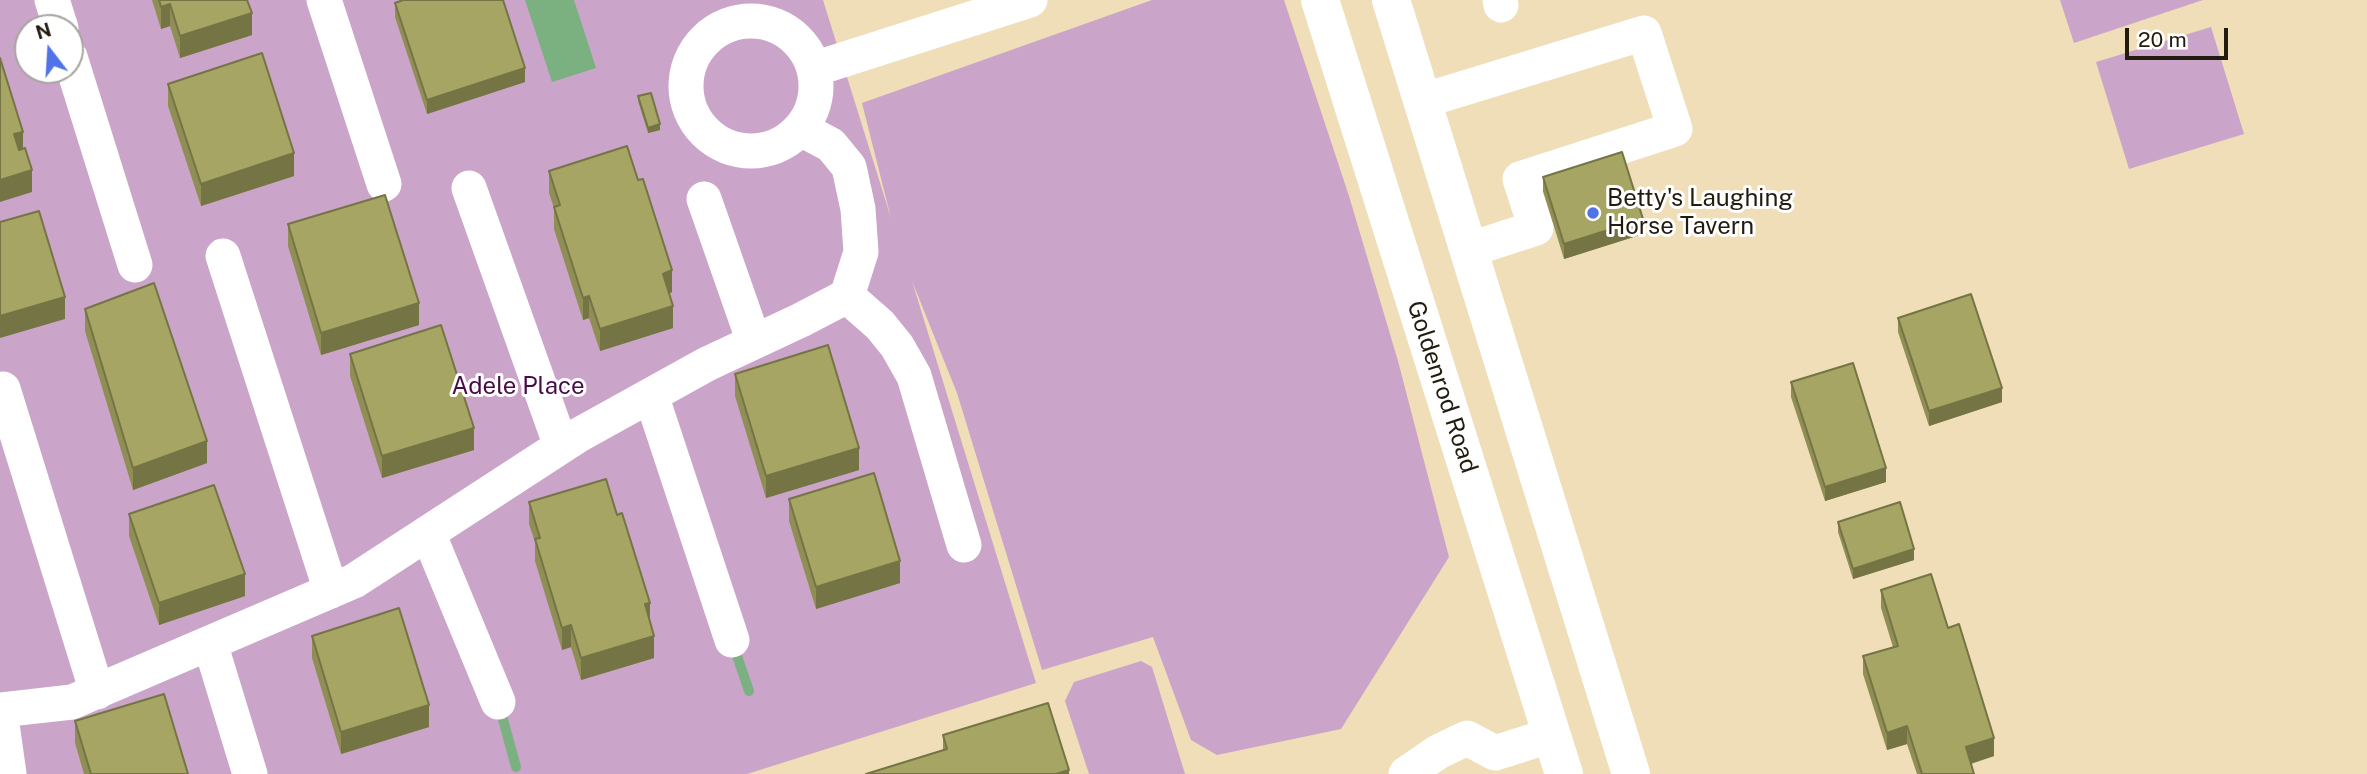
<!DOCTYPE html>
<html>
<head>
<meta charset="utf-8">
<style>
  body { margin:0 }
  #map { position:relative; width:2367px; height:774px; overflow:hidden; background:#efdeb8; font-family:"Public Sans",sans-serif }
  canvas { display:block }
  .north { position:absolute; left:14px; top:14px; width:70px; height:70px; box-sizing:border-box; background:#fff; border:2px solid #a7a49f; border-radius:50%; rotate:343deg; font-size:19px; font-weight:700; line-height:28px; text-align:center; color:#221c0e }
  .north::after { content:''; display:block; margin:auto; width:24px; height:32px; background:#5074e8; clip-path:polygon(50% 0,100% 100%,50% 72%,0 100%) }
  .scale { position:absolute; left:2125px; top:28px; width:103px; height:32px; box-sizing:border-box; border:4px solid #221c0e; border-top:0; padding-left:9px; font-size:21px; line-height:24px; white-space:nowrap; color:#221c0e; -webkit-text-stroke:5px #fff; paint-order:stroke }
</style>
</head>
<body>
<div id="map">
<canvas width="2367" height="774"></canvas>
<div class="north">N</div>
<div class="scale">20 m</div>
</div>
<script>
const context = document.querySelector('canvas').getContext('2d');
context.lineJoin = 'round';
function fill(path, color) { context.fillStyle = color; context.fill(path, 'evenodd'); }
const poly = rows => new Path2D(rows.map(r => 'M' + r).join(''));
function trace(path, color, width, dash) { context.strokeStyle = color; context.lineWidth = width; context.lineCap = dash ? 'butt' : 'round'; context.setLineDash(dash || []); context.stroke(path); }
function drawText(font, color, halo, rows, align = 'center') {
  context.font = font + ' "Public Sans",sans-serif'; context.lineWidth = 6; context.setLineDash([]); context.textBaseline = 'middle'; context.strokeStyle = halo; context.fillStyle = color; for (const [text, x, y, turn = 0] of rows) {
    context.save(); context.translate(x, y); context.rotate((+turn || 0) * Math.PI / 180); context.textAlign = isNaN(turn) ? turn : align; if (halo) context.strokeText(text, 0, 0); context.fillText(text, 0, 0); context.restore();
  }
}
fill(poly([
  [0,0,823,0,891,218,862,103,1152,0,1284,0,1349,196,1398,361,1449,557,1341,729,1217,755,1191,740,1153,637,1042,670,957,393,912,281,1036,683,747,774,0,774],
  [28,28,70,28,70,70,28,70],
  [2060,0,2203,0,2074,43],
  [2211,27,2244,134,2129,169,2096,62],
  [1141,661,1152,667,1185,774,1089,774,1065,701,1074,682]
]), '#cba4c9');
fill(poly([
  [525,0,574,0,596,68,552,82]
]), '#7bb081');
trace(poly([
  [734,647,749,691],
  [501,712,516,767]
]), '#7bb081', 10);
trace(poly([
  [52,0,61,28],
  [324,0,384,184],
  [1500,0,1501,5],
  '686 86a65 65 0 1 1 130 0a65 65 0 1 1-130 0Z',
  [70,57,135,265],
  [814,69,1030,0],
  [1422,101,1644,33,1675,129,1520,179,1536,228,1468,250],
  [469,188,561,446],
  [704,199,754,342],
  [223,256,331,591],
  [847,296,880,325,897,346,914,376,964,545],
  [3,389,97,692],
  [651,395,732,640],
  [428,533,498,702],
  [210,643,250,774],
  [0,710,72,702,354,581,577,436,707,364,801,320,847,296,861,252,858,209,849,167,831,145,801,129],
  [0,710,9,774],
  [1406,774,1438,752,1467,738,1495,753,1552,735]
]), '#fff', 35);
trace(poly([
  [1320,0,1564,774],
  [1391,0,1631,774]
]), '#fff', 38);
fill(poly([
  [152,0,247,0,252,35,180,58,170,26,161,29],
  [395,3,525,82,427,114,395,17],
  [168,84,294,176,201,206,168,106],
  [638,96,660,130,648,133,638,101],
  [549,171,672,292,669,294,673,328,600,351,589,318,583,320,554,229,554,208,549,193],
  [1543,177,1643,234,1564,259,1543,191],
  [288,224,419,325,321,355,288,246],
  [85,309,207,463,133,490,85,331],
  [1898,318,2002,402,1929,426,1898,332],
  [350,354,474,450,382,478,350,376],
  [735,374,859,470,766,498,735,396],
  [1791,382,1886,482,1825,501,1791,397],
  [789,499,900,583,816,609,789,521],
  [529,502,650,620,654,658,581,680,571,647,562,650,535,561,535,542,529,524],
  [129,514,245,596,159,625,129,536],
  [1838,522,1914,560,1853,579,1838,532],
  [1881,590,1948,628,1994,756,1971,764,1974,774,1917,774,1907,744,1887,750,1863,674,1863,656,1893,647,1881,608],
  [312,636,429,727,341,754,312,658],
  [75,721,188,774,84,774,75,743],
  [943,735,1069,774,943,750]
]), '#8f8e55');
fill(poly([
  [170,4,170,26,161,29,161,7],
  [252,13,252,35,180,58,180,36],
  [525,68,525,82,427,114,427,100],
  [660,124,660,130,648,133,648,128],
  [23,132,23,154,14,156,14,134],
  [294,153,294,176,201,206,201,184],
  [32,170,32,192,0,202,0,180],
  [1643,219,1643,234,1564,259,1564,244],
  [672,270,672,292,663,296,663,274],
  [589,296,589,318,583,320,583,298],
  [65,297,65,319,0,338,0,316],
  [419,303,419,325,321,355,321,333],
  [673,306,673,328,600,351,600,329],
  [2002,388,2002,402,1929,426,1929,411],
  [474,428,474,450,382,478,382,456],
  [207,441,207,463,133,490,133,468],
  [859,448,859,470,766,498,766,476],
  [1886,468,1886,482,1825,501,1825,487],
  [1914,549,1914,560,1853,579,1853,569],
  [900,561,900,583,816,609,816,587],
  [245,574,245,596,159,625,159,603],
  [650,603,650,625,645,604],
  [571,625,571,647,562,650,562,628],
  [654,636,654,658,581,680,581,658],
  [429,705,429,727,341,754,341,732],
  [1907,726,1907,744,1887,750,1887,733],
  [1994,738,1994,756,1966,765,1966,747],
  [1069,770,1069,774,1056,774]
]), '#747445');
const building = poly([
  [159,0,247,0,252,13,180,36,170,4,161,7,159,0],
  [403,0,503,0,525,68,427,100,395,3,403,0],
  [262,53,294,153,201,184,168,84,262,53],
  [0,58,23,132,14,134,19,150,25,148,32,170,0,180,0,58],
  [651,93,660,124,648,128,638,96,651,93],
  [627,146,638,180,643,179,672,270,663,274,673,306,600,329,589,296,583,298,554,207,560,205,549,171,627,146],
  [1622,152,1643,219,1564,244,1543,177,1622,152],
  [385,195,419,303,321,333,288,224,385,195],
  [39,211,65,297,0,316,0,222,39,211],
  [154,283,207,441,133,468,85,309,154,283],
  [1971,294,2002,388,1929,411,1898,318,1971,294],
  [441,325,474,428,382,456,350,354,441,325],
  [828,345,859,448,766,476,735,374,828,345],
  [1853,363,1886,468,1825,487,1791,382,1853,363],
  [874,473,900,561,816,587,789,499,874,473],
  [606,479,617,515,622,513,650,603,645,604,654,636,581,658,571,625,562,628,535,539,540,538,529,502,606,479],
  [214,485,245,574,159,603,129,514,214,485],
  [1900,502,1914,549,1853,569,1838,522,1900,502],
  [1931,574,1948,628,1959,624,1994,738,1966,747,1974,774,1922,774,1907,726,1887,733,1863,656,1898,646,1881,590,1931,574],
  [399,608,429,705,341,732,312,636,399,608],
  [164,694,188,774,91,774,75,721,164,694],
  [1048,703,1069,770,1056,774,866,774,947,749,943,735,1048,703]
]);
fill(building, '#a6a563');
trace(building, '#747445', 2);
for (const [x, y, r, color] of [
  [1593,213,7,"#5074e8"]
]) { const dot = new Path2D(); dot.arc(x, y, r, 0, 2 * Math.PI); context.fillStyle = color; context.fill(dot); trace(dot, '#fff', 2.5); }
drawText('24px', '#221c0e', '#fff', [
  ["Betty's Laughing",1607,199],
  ["Horse Tavern",1607,227]
], 'left');
drawText('24px', '#480b48', '#fff', [
  ["Adele Place",518,387]
]);
drawText('24px', '#221c0e', '#fff', [
  ["Goldenrod Road",1442,387,72]
]);
</script>
</body>
</html>
